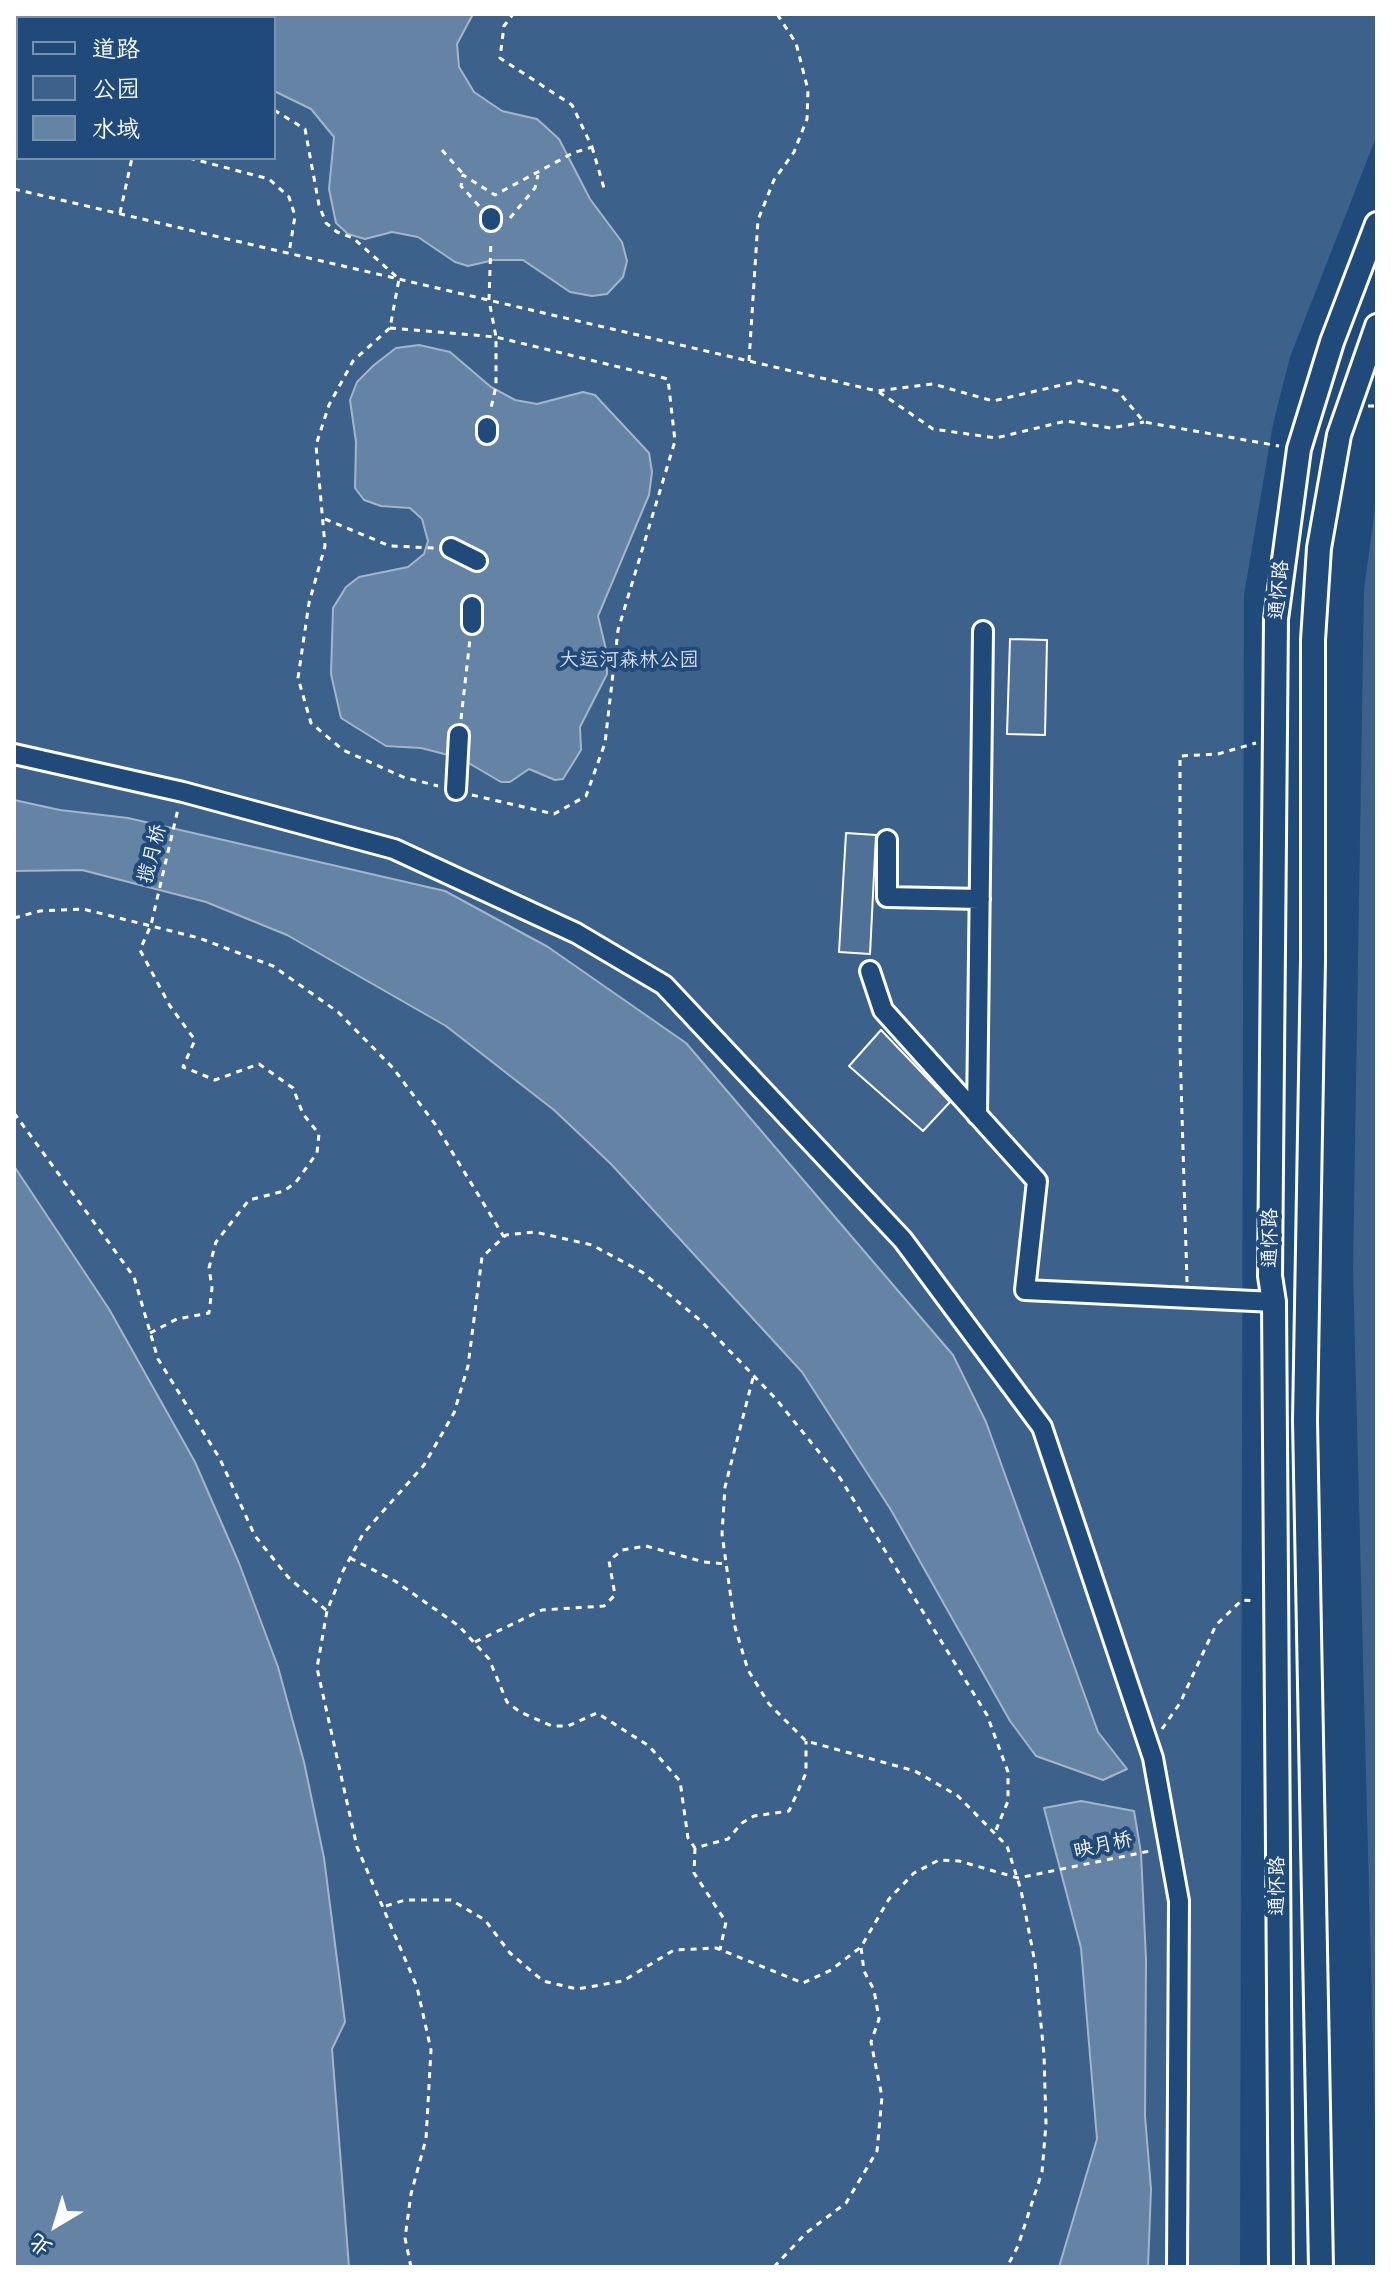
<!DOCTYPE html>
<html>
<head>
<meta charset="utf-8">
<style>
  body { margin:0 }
  #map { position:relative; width:1391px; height:2281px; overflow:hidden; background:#1f4a7a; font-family:"Balsamiq Sans","LXGW WenKai TC",sans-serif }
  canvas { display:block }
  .frame { position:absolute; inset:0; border:16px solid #fff; pointer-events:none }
  .legend { position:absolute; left:16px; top:16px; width:260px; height:144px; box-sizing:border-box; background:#1f4a7a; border:2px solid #7992af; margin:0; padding:10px 14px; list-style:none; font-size:24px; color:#fff }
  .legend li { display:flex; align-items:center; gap:16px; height:40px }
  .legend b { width:40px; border:2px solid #7992af }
  .north { position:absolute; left:16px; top:2185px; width:80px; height:80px; -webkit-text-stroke:6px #1f4a7a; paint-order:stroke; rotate:218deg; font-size:22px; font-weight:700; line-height:32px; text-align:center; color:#fff }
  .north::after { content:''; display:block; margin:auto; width:28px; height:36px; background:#fff; clip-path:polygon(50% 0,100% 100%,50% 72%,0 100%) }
</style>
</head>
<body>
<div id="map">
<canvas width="1391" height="2281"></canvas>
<div class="frame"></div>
<ul class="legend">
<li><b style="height:10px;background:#1f4a7a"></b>道路</li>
<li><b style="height:22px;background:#3c618b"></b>公园</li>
<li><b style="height:22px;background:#6583a4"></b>水域</li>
</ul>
<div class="north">北</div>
</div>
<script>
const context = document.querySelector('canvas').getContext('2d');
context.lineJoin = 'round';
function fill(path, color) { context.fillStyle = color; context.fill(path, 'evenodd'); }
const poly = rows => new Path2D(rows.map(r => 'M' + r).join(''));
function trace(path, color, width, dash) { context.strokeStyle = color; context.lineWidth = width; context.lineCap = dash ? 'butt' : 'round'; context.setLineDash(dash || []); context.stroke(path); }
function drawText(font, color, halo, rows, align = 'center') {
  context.font = font + ' "Balsamiq Sans","LXGW WenKai TC",sans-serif'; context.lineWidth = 8; context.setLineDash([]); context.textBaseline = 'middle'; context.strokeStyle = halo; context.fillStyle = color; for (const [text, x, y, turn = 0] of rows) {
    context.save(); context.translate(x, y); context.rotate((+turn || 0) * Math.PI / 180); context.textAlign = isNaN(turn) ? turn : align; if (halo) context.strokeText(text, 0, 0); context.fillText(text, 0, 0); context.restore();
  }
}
fill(poly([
  [14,14,1377,14,1377,135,1290,357,1273,424,1244,595,1240,2267,14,2267],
  [18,18,274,18,274,158,18,158],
  [1377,494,1377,2204,1353,1269,1364,589]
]), '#3c618b');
const water = poly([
  [261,14,473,14,457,44,459,67,474,92,502,111,537,119,559,139,590,199,622,242,627,261,623,277,607,294,592,296,570,292,523,260,494,260,468,266,455,262,418,237,392,232,365,239,348,234,336,223,329,189,334,137,311,109,274,91,274,18,258,18,261,14],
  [419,345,450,352,491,387,515,400,537,404,583,392,595,395,649,453,652,472,649,495,598,616,607,654,607,674,580,727,581,750,563,779,555,780,529,769,510,782,501,782,460,758,421,748,386,746,341,718,331,674,333,608,346,587,359,577,408,567,424,554,428,541,422,519,410,508,381,506,364,500,355,488,356,442,350,400,357,382,374,365,396,348,419,345],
  [14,800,60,810,128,818,445,891,548,947,686,1043,953,1355,986,1422,1098,1732,1127,1769,1103,1780,1036,1756,1010,1721,891,1510,802,1372,611,1164,554,1110,446,1026,287,935,206,902,82,870,14,871,14,800],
  [14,1166,109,1309,195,1462,239,1563,278,1667,304,1762,324,1858,345,2022,332,2049,349,2267,14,2267,14,1166],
  [1081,1801,1134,1811,1141,1853,1146,1959,1145,2116,1151,2189,1148,2267,1059,2267,1097,2139,1081,1948,1044,1808,1081,1801]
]);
fill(water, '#6583a4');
trace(water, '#a3b5c8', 2);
const building = poly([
  [1010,639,1047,640,1045,735,1007,734,1010,639],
  [846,833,876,835,870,954,839,952,846,833],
  [881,1030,950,1102,923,1131,849,1066,881,1030]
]);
fill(building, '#507197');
trace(building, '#fff', 2);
const minor = poly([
  [491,221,491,217],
  [487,434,487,427],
  [451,548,477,561],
  [472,606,472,624],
  [14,754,183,792,394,849,576,933,664,985,903,1240,1042,1427,1153,1758,1179,1901,1177,2267],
  [456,790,459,735],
  [887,840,887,897,980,899],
  [870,971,883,1010,1037,1181,1025,1290,1274,1302],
  [977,1115,983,631]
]);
const major = poly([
  [1281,2267,1274,1302,1270,1276,1276,619,1299,449,1332,342,1377,224],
  [1321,2267,1305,1420,1313,960,1313,640,1319,548,1339,435,1377,326]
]);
trace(minor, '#fff', 24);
trace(major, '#fff', 28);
trace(poly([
  [187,18,188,14],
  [226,18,227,14],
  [274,110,305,129,319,205,326,223,337,232,353,238,399,279,390,328,353,361,329,405,316,445,325,546,309,603,298,678,311,723,343,750,403,777,438,786],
  [592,147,604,188],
  [442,150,463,174],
  [189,158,269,179,289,197,295,216,289,253],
  [14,189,877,391,933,384,993,401,1079,381,1118,391,1144,422,1279,446],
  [479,206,461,186,463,175,495,195,573,153,592,147,572,105,500,58,504,26,513,14],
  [120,213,132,158],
  [510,218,535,188,538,175],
  [390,328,496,337,489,300,491,240],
  [749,361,758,220,774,180,794,152,807,119,808,90,796,43,777,14],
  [879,392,933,429,996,438,1066,421,1111,428,1144,422],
  [1368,406,1377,406],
  [325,519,390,546,435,548],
  [461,719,470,639],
  [472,795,554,814,586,796,605,743,618,630,675,441,668,379,496,337,496,386,491,408],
  [14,918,40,911,83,909,199,938,273,966,338,1012,393,1068,435,1124,504,1237],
  [14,1113,134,1277,158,1359,220,1459,255,1536,288,1577,327,1611],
  [1187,1282,1180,1048,1180,756,1218,754,1256,743],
  [150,1333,177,1319,209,1313,212,1288,209,1268,216,1242,249,1200,284,1191,296,1182,317,1153,319,1134,303,1114,293,1088,259,1064,215,1080,183,1067,195,1040,170,1006,140,950,151,925,178,809],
  [753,1378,725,1487,722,1534,735,1627,748,1670,769,1704,806,1741,915,1771,958,1796,1007,1846,1021,1890,1035,1963,1044,2055,1046,2124,1042,2172,1018,2246,1007,2267],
  [350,1558,395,1581,459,1626,489,1659,507,1702,520,1712,552,1726,568,1726,597,1713,649,1746,680,1781,688,1838,695,1848,728,1839,742,1823,754,1816,789,1811,806,1773,806,1741],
  [475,1642,542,1610,604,1606,615,1595,609,1561,622,1550,646,1546,704,1562,726,1564],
  [1162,1729,1180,1703,1216,1625,1242,1600,1256,1601],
  [695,1848,694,1873,726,1922,720,1950],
  [386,1906,405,1900,451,1900,485,1920,510,1953,543,1981,577,1989,623,1981,674,1950,716,1948,803,1983,831,1970,861,1947,889,1899,914,1873,939,1860,959,1861,1018,1878,1150,1851],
  [411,2267,405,2238,411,2194,426,2139,431,2050,417,1987,357,1847,317,1668,327,1611,343,1571,363,1534,424,1465,454,1413,468,1366,482,1257,506,1235,535,1232,592,1245,642,1272,701,1321,776,1399,840,1478,987,1715,1008,1772,1008,1801,996,1830],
  [774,2267,806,2233,846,2203,877,2151,882,2097,871,2042,879,2019,874,1990,864,1971,861,1947]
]), '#fff', 3, [6, 6]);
trace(minor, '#1f4a7a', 18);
trace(major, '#1f4a7a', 22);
drawText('20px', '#fff', '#1f4a7a', [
  ["通怀路",1280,590,-85],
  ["揽月桥",153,854,-76],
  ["通怀路",1271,1238,-90],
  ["映月桥",1103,1846,-12],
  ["通怀路",1278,1886,-90]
]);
drawText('20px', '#d8dfe8', '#1f4a7a', [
  ["大运河森林公园",629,661]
]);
</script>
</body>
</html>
